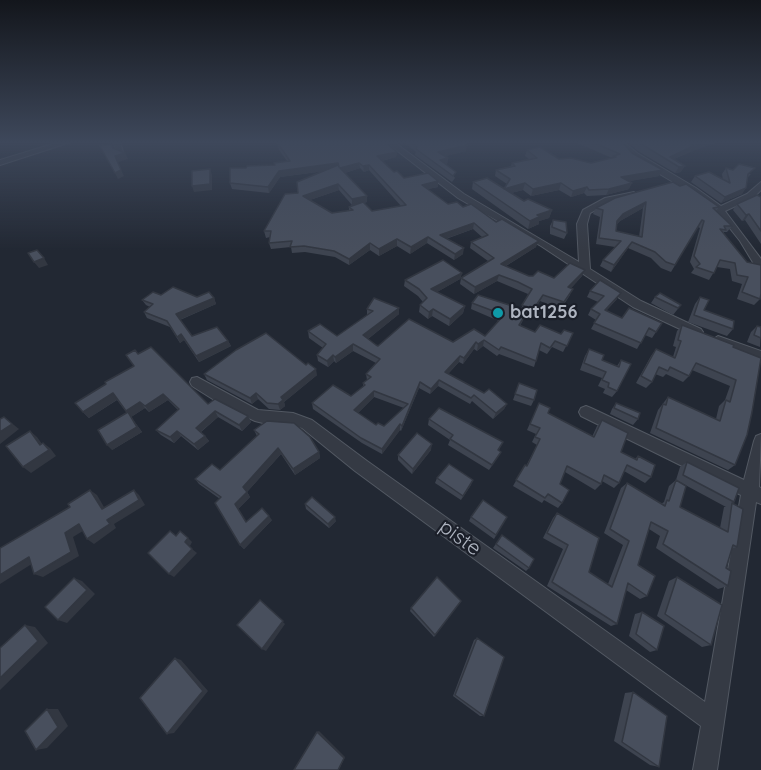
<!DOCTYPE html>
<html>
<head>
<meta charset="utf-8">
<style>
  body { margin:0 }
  canvas { display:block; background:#222833 }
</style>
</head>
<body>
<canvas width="761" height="770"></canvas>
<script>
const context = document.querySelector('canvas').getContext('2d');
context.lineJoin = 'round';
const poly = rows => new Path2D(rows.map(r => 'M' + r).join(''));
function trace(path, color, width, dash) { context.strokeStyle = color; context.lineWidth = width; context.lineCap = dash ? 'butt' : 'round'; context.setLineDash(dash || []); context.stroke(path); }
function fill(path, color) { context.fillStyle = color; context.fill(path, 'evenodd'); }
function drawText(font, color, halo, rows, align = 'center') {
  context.font = font + ' Quicksand,sans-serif'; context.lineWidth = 4.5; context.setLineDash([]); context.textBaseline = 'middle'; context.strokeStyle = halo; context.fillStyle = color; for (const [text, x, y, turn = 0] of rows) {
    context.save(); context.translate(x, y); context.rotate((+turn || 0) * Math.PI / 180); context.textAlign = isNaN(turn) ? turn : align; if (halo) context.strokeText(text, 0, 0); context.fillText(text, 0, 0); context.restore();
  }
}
const minor = poly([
  [59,142,71,142,0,165,0,160,59,142],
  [113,142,120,142,123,152,117,152,113,142],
  [386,142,394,142,464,194,579,262,577,224,583,210,605,198,634,192,634,196,611,202,590,213,587,224,590,269,641,301,701,329,703,332,701,335,693,335,633,307,541,246,458,198,386,142],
  [616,142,624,142,637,153,696,188,721,206,747,194,761,182,761,190,753,198,725,211,761,259,761,270,757,269,740,241,717,212,690,192,631,157,616,142],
  [718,336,761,351,761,361,714,343,712,340,718,336],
  [197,377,258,410,293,413,312,420,367,461,705,702,741,495,581,416,579,412,581,408,586,406,591,408,744,480,754,441,756,436,761,434,759,487,761,488,761,504,756,502,717,770,693,770,701,726,355,471,302,428,293,425,267,424,255,421,227,408,192,386,190,382,192,378,197,377]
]);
trace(minor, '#525862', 2);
fill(minor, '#353a44');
fill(poly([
  [277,142,389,145,397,152,396,157,382,161,394,172,404,178,438,187,428,189,448,204,463,207,496,222,536,247,506,266,529,276,554,278,585,270,582,276,571,288,570,295,561,309,540,301,530,316,526,314,520,326,535,332,561,334,573,333,563,352,552,347,547,354,539,350,534,367,499,354,497,356,483,346,477,351,474,349,463,364,459,362,448,374,484,393,507,404,504,409,493,419,472,401,470,404,438,386,430,394,419,388,401,431,400,430,382,454,362,443,313,409,312,403,351,396,363,387,363,383,367,380,366,374,376,363,353,351,336,363,334,361,328,367,318,361,317,355,323,348,309,338,308,331,337,336,367,316,367,309,399,314,368,339,376,345,453,342,485,336,499,321,471,309,472,303,521,309,528,294,497,281,474,294,460,284,461,278,488,261,470,248,471,242,482,237,473,229,446,239,463,254,454,260,427,243,410,254,397,246,379,256,370,250,349,265,335,257,305,252,292,253,291,247,271,249,269,243,270,237,266,238,264,231,298,193,325,171,280,177,269,193,232,189,230,183,246,168,275,165,287,161,279,150],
  [360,168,364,172,369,170,401,206,372,211,363,203,367,202,367,196,345,173],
  [339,190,352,205,349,207,349,211,332,213,310,200],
  [374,397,404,408,384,426,376,425,358,413],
  [398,142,464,142,466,151,445,156,448,158,447,164,445,164,455,178,452,182,415,155,416,152,405,143,400,144],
  [575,142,622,142,659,176,629,181,629,189,606,195,587,196,584,193,571,197,559,190,531,196,523,190,511,193,524,201,552,210,549,218,539,221,539,224,528,229,472,189,473,182,504,189,507,184,495,176,496,170,511,166,512,163,530,160,525,156,527,150,559,159,591,163,612,158],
  [628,142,724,142,715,143,690,152,674,159,681,172,675,173,638,151],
  [726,168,751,174,748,177,742,194,721,203,691,182,695,176,723,180,722,174],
  [761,196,761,244,745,220,742,221,733,210,737,204],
  [615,198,719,207,716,211,732,226,727,232,724,232,724,234,760,299,754,305,737,299,742,284,732,281,730,269,717,267,709,280,691,273,694,269,690,262,700,228,698,227,671,272,661,268,651,258,628,248,611,272,600,266,603,260,615,247,596,244,600,217,593,214,596,208],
  [643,208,639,237,616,231,617,224,620,221],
  [553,220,567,233,564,239,550,234,550,226],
  [462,273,460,279,437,292,465,306,463,313,449,326,432,316,428,319,419,312,420,305,423,302,418,296,404,286,405,280],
  [590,291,617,299,606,311,656,332,652,338,645,335,637,349,591,329,596,320,588,315,591,309,598,302,587,297],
  [161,295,214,298,216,304,180,320,192,336,228,341,231,346,199,362,184,340,180,343,170,327,147,318,144,312,150,307,146,305,142,300],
  [655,297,681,305,673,315,651,303],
  [700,297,704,310,733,329,727,336,688,322,695,304],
  [682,325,733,347,761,358,735,465,728,470,650,433,658,410,668,397,716,419,719,406,725,400,730,386,692,370,689,376,683,382,666,374,663,377,655,374,652,382,646,388,636,383,651,356,656,349,673,357,676,347,673,346,677,331],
  [757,326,761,327,760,347,747,342,751,332],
  [589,349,602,360,617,366,621,360,617,391,612,397,603,393,605,389,598,386,602,378,580,370,585,356],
  [138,354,208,404,248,416,251,422,242,431,218,417,201,432,205,436,209,441,198,450,181,436,174,443,161,435,156,430,178,410,168,400,149,412,145,408,131,417,142,432,112,450,127,413,117,400,89,418,83,412,134,366],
  [204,374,317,375,284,402,285,406,280,410,269,409,258,399,252,404,207,380],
  [519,383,534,400,531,406,513,400],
  [539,403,548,413,592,437,597,426,602,420,621,452,635,459,638,456,651,477,645,483,624,471,619,483,614,488,602,481,601,484,595,490,565,472,560,484,562,503,558,508,544,500,542,503,513,486,525,465,526,466,537,445,532,442,536,434,527,430],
  [616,403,638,419,633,425,610,414,612,409],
  [429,419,500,448,499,450,498,457,489,470,448,445,450,440,428,425],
  [254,430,319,452,320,458,295,475,281,454,247,492,250,497,238,509,246,522,272,520,244,549,240,545,220,499,199,484,195,479,220,470,257,436],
  [431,450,412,474,398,460,398,455],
  [687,462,734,502,733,503,737,547,731,549,726,568,728,586,718,589,656,548,660,536,649,529,638,565,647,596,640,599,626,590,617,624,611,626,547,586,563,549,543,538,553,518,557,513,589,572,608,584,623,545,604,533,621,488,627,483,661,504,664,502,669,486,676,480,680,507,720,528,724,507,726,507,676,480,680,467],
  [437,478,471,485,461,500,435,483],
  [305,504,336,521,329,528,306,509],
  [471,517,507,517,494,539,469,521],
  [502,535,529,568,526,571,493,548],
  [677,577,711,645,702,647,657,616,669,581],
  [461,601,434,637,410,611,411,608],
  [642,612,657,650,650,652,629,636,635,614],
  [477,638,484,716,480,716,453,696,474,640],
  [633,692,659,767,650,765,614,741,625,693]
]), '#3e4450');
fill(poly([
  [705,142,724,142,715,143,690,152,693,146],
  [467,145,466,151,437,158,438,152],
  [693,146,689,152,669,161,670,157],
  [397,152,396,157,377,162,377,156],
  [125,153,128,159,118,162,115,156],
  [448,158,447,164,439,166,440,160],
  [338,163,339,169,280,177,269,193,268,187,279,171],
  [359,163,360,168,341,174,340,168],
  [369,165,369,170,364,172,363,166],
  [685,166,681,172,675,173,679,167],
  [210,169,212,175,212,190,194,192,192,186],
  [121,170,124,176,118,179,115,173],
  [663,170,659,176,619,183,621,177],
  [438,181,438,187,422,190,422,185],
  [525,183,523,190,502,195,504,189],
  [561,183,559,190,531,196,533,189],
  [632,183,629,189,606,195,609,189],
  [338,184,339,190,304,202,303,196],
  [587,187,584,193,571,197,573,191],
  [746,188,742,194,721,203,725,197],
  [367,196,367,202,352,205,352,199],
  [646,202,643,208,620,221,614,227,617,221,623,214],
  [552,210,549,218,539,221,539,224,528,229,530,221,537,215],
  [749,214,745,220,742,221,746,215],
  [474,223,473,229,439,241,440,235],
  [428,237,427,243,410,254,411,247],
  [397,239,397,246,379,256,379,249],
  [539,241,536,247,499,270,501,264],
  [632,242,628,248,611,272,614,265],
  [370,243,370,250,349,265,349,259],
  [464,248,463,254,454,260,455,254],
  [44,258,48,265,39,268,34,262],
  [585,270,582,276,566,294,568,287],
  [462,273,460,279,430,296,431,289],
  [499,275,497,281,474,294,475,287],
  [621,293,617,299,601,316,605,310],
  [543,295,540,301,530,316,533,310],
  [214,298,216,304,179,320,176,314],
  [465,306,463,313,449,326,450,319],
  [399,308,399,314,364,342,363,335],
  [433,309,432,316,428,319,429,312],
  [181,334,184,340,180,343,177,337],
  [484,340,483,346,477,351,478,344],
  [228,341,231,346,199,362,196,356],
  [476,342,474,349,463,364,464,358],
  [353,344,353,351,336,363,335,357],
  [333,355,334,361,328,367,327,361],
  [460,356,459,362,444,378,445,372],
  [316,369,317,375,284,402,285,406,280,410,278,404,281,397],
  [439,380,438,386,430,394,431,389],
  [420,382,419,388,401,431,402,426],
  [374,391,374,397,355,416,354,410],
  [113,393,118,399,89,418,83,412],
  [256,393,258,399,252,404,250,398],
  [163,394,168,400,149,412,145,406],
  [140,402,145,408,131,417,142,432,112,450,107,445,129,414,126,411],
  [507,404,504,409,493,419,496,413],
  [215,411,218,417,199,433,196,428],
  [248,416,251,422,242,431,239,425],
  [4,417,19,429,0,444,0,432],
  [400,424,400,430,382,454,382,449],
  [30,431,37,437,47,451,40,445],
  [177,431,181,436,174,443,170,437],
  [205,436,209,441,198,450,194,444],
  [43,443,50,448,56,456,31,473,23,467],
  [432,444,431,450,412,474,413,469],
  [278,448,281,454,247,492,250,497,238,509,235,504,243,487],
  [319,452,320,458,295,475,293,469],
  [473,480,471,485,461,500,463,496],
  [90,490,97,495,108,514,102,509],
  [134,490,139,495,145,505,114,524,116,528,94,544,87,539,107,520],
  [269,516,272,520,244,549,240,545],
  [335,517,336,521,329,528,328,524],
  [79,524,86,529,73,537,79,556,43,577,34,574,65,533],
  [188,538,192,542,190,546,185,542],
  [192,549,197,553,174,577,169,574],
  [29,557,38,560,0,584,0,575],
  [74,578,82,581,95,594,67,623,58,620],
  [260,600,285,624,266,651,262,649],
  [25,625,35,627,48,643,0,690,0,678],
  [175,658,181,660,208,691,174,733,167,734],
  [47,709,58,709,68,726,47,748,36,750],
  [319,731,345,757,339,770,317,732]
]), '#323741');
const building = poly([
  [277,142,387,142,386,143,397,152,377,156,394,172,397,171,404,178,428,173,438,181,422,185,448,204,457,202,463,207,471,204,496,222,502,219,539,241,501,264,529,276,533,276,538,271,554,278,570,263,585,270,568,287,573,289,564,302,543,295,533,310,522,305,532,289,518,282,499,275,475,287,461,278,494,258,471,242,488,235,474,223,440,235,464,248,455,254,428,237,411,247,397,239,379,249,370,243,349,259,334,251,304,246,290,247,292,241,269,243,271,231,264,231,285,194,298,193,297,182,338,165,339,167,338,163,279,171,268,187,230,183,230,168,246,168,247,166,275,165,274,163,290,161,277,142],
  [359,163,363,166,369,165,406,205,372,211,363,202,349,207,353,210,332,213,303,196,338,184,352,199,367,196,340,168,359,163],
  [412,142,464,142,467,145,438,152,448,158,440,160,456,172,453,176,416,149,417,147,412,142],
  [592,142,622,142,632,153,663,170,621,177,632,183,609,189,589,190,587,187,573,191,561,183,533,189,525,183,504,189,510,179,496,170,515,166,512,163,537,158,527,150,540,147,559,159,571,158,591,163,616,157,613,156,620,154,592,142],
  [638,142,689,142,693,146,670,157,685,166,679,167,638,142],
  [692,142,705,142,693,146,692,142],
  [111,144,113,148,125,153,115,156,121,170,115,173,100,146,111,144],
  [739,164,755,168,748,174,746,188,725,197,695,176,709,172,730,183,726,168,733,170,739,164],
  [210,169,210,184,192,186,192,171,210,169],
  [487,178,524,201,528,199,552,210,537,215,541,216,530,221,473,182,487,178],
  [673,182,680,186,686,184,719,207,713,208,732,226,724,226,726,230,720,229,747,262,761,265,761,294,760,299,742,292,748,277,737,275,735,263,720,260,714,273,696,267,700,264,694,256,704,221,702,220,675,265,666,262,655,252,632,242,614,265,603,260,621,241,599,238,603,210,596,208,615,198,673,182],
  [646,202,642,237,616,231,617,221,623,214,646,202],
  [757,195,761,197,761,231,749,214,746,215,737,204,757,195],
  [553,220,566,222,567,233,552,227,553,220],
  [37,250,44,258,34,262,28,253,37,250],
  [443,260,462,273,431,289,465,306,450,319,433,309,429,312,420,305,427,298,419,289,405,280,443,260],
  [600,280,621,293,605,310,622,318,629,308,662,323,656,332,649,328,641,343,594,323,600,314,591,309,604,296,590,291,600,280],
  [173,287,197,297,209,292,214,298,176,314,192,336,217,327,228,341,196,356,181,334,177,337,167,321,144,312,153,304,142,300,153,292,161,295,173,287],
  [660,293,681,305,678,308,655,297,660,293],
  [478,295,528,311,519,325,535,332,540,325,561,334,564,330,573,333,567,346,555,341,550,348,541,343,536,361,501,347,499,350,484,340,478,344,476,342,464,358,460,356,445,372,484,393,489,389,507,404,496,413,474,395,471,398,439,380,431,389,420,382,402,426,400,424,382,449,361,438,312,403,333,385,351,396,365,385,363,383,371,377,366,374,380,359,353,344,335,357,333,355,327,361,317,355,326,344,308,331,320,324,337,336,373,311,367,309,374,298,399,308,363,335,376,345,378,346,409,319,453,342,474,329,485,336,504,315,472,303,478,295],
  [374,391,408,404,384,426,378,423,376,425,354,410,374,391],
  [700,297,709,300,704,310,734,321,733,329,694,315,700,297],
  [682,325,734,345,733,347,761,358,752,412,747,435,735,465,656,428,663,404,666,405,668,397,720,421,726,400,730,402,736,380,696,363,689,376,670,367,668,371,659,367,652,382,641,376,656,349,675,358,681,341,678,340,682,325],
  [757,326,761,327,761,338,754,335,757,326],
  [266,333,306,365,308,363,316,369,281,397,283,400,278,404,267,403,256,393,250,398,204,374,236,350,266,333],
  [151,347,208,404,215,399,248,416,239,425,215,411,196,428,205,436,194,444,177,431,170,437,156,430,179,409,163,394,145,406,140,402,126,411,113,393,83,412,75,403,106,384,105,382,134,366,126,355,135,350,138,354,151,347],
  [589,349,604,355,602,360,619,367,621,360,631,364,617,391,608,387,609,383,602,380,606,372,584,363,589,349],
  [519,383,537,390,534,400,515,394,519,383],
  [539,403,550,408,548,413,594,437,602,420,628,433,621,452,637,460,638,456,655,465,651,477,627,465,619,483,604,475,601,484,567,466,560,484,569,490,562,503,548,494,545,498,516,480,525,465,527,466,540,439,535,437,540,428,530,424,539,403],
  [616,403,640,413,638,419,614,408,616,403],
  [439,408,503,442,498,450,501,452,492,465,450,439,453,435,429,419,439,408],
  [128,412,137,427,107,445,98,430,128,412],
  [4,417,12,424,0,432,0,419,4,417],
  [267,421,294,423,310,437,319,452,293,469,278,448,243,487,247,492,235,504,246,522,262,508,269,516,240,545,215,503,221,497,195,479,212,464,220,470,259,434,254,430,267,421],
  [30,431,40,445,43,443,49,450,23,467,6,446,30,431],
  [417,433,432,444,413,469,398,455,417,433],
  [687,462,739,488,734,502,683,475,687,462],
  [449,464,473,480,463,496,437,478,449,464],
  [676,480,686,486,680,507,728,532,732,503,743,509,737,547,733,545,726,568,731,571,728,586,663,544,668,531,651,522,638,565,655,576,647,596,628,583,617,624,552,582,568,545,547,533,557,513,599,538,589,572,612,587,629,541,610,529,627,483,665,506,667,500,669,501,676,480],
  [90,490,102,509,134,490,139,500,107,520,110,524,87,539,79,524,65,533,71,552,34,574,29,557,0,575,0,548,70,507,68,504,90,490],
  [312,497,335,517,328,524,305,504,312,497],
  [483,500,507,517,496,535,471,517,483,500],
  [170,531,176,536,180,531,188,538,185,542,192,549,169,574,148,553,170,531],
  [502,535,534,559,529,568,496,544,502,535],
  [437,577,461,601,435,635,411,608,437,577],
  [677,577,722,605,711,645,665,614,677,577],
  [74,578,87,590,58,620,45,607,74,578],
  [260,600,283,621,262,649,237,625,260,600],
  [642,612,664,626,657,650,636,634,642,612],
  [25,625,38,641,0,678,0,648,25,625],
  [477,638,504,657,484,716,455,695,477,638],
  [175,658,203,691,167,734,140,698,175,658],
  [633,692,667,716,659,767,622,742,633,692],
  [47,709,58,727,36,750,25,731,47,709],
  [317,732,344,758,338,770,294,770,317,732]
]);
fill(building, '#484f5d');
trace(building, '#323741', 1.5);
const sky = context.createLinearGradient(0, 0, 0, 250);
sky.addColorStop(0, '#13161c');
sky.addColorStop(0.57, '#3e485b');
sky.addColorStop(1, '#3e485b00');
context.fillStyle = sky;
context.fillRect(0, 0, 761, 250);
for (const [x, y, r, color] of [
  [498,313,6,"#0f9aa8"]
]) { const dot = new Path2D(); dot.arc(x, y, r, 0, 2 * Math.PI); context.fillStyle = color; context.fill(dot); trace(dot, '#1b1f29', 2); }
drawText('bold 18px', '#afb5c1', '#1b1f29', [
  ["bat1256",510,313]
], 'left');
drawText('21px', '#afb5c1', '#1b1f29', [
  ["piste",460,538,36]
]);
</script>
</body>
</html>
